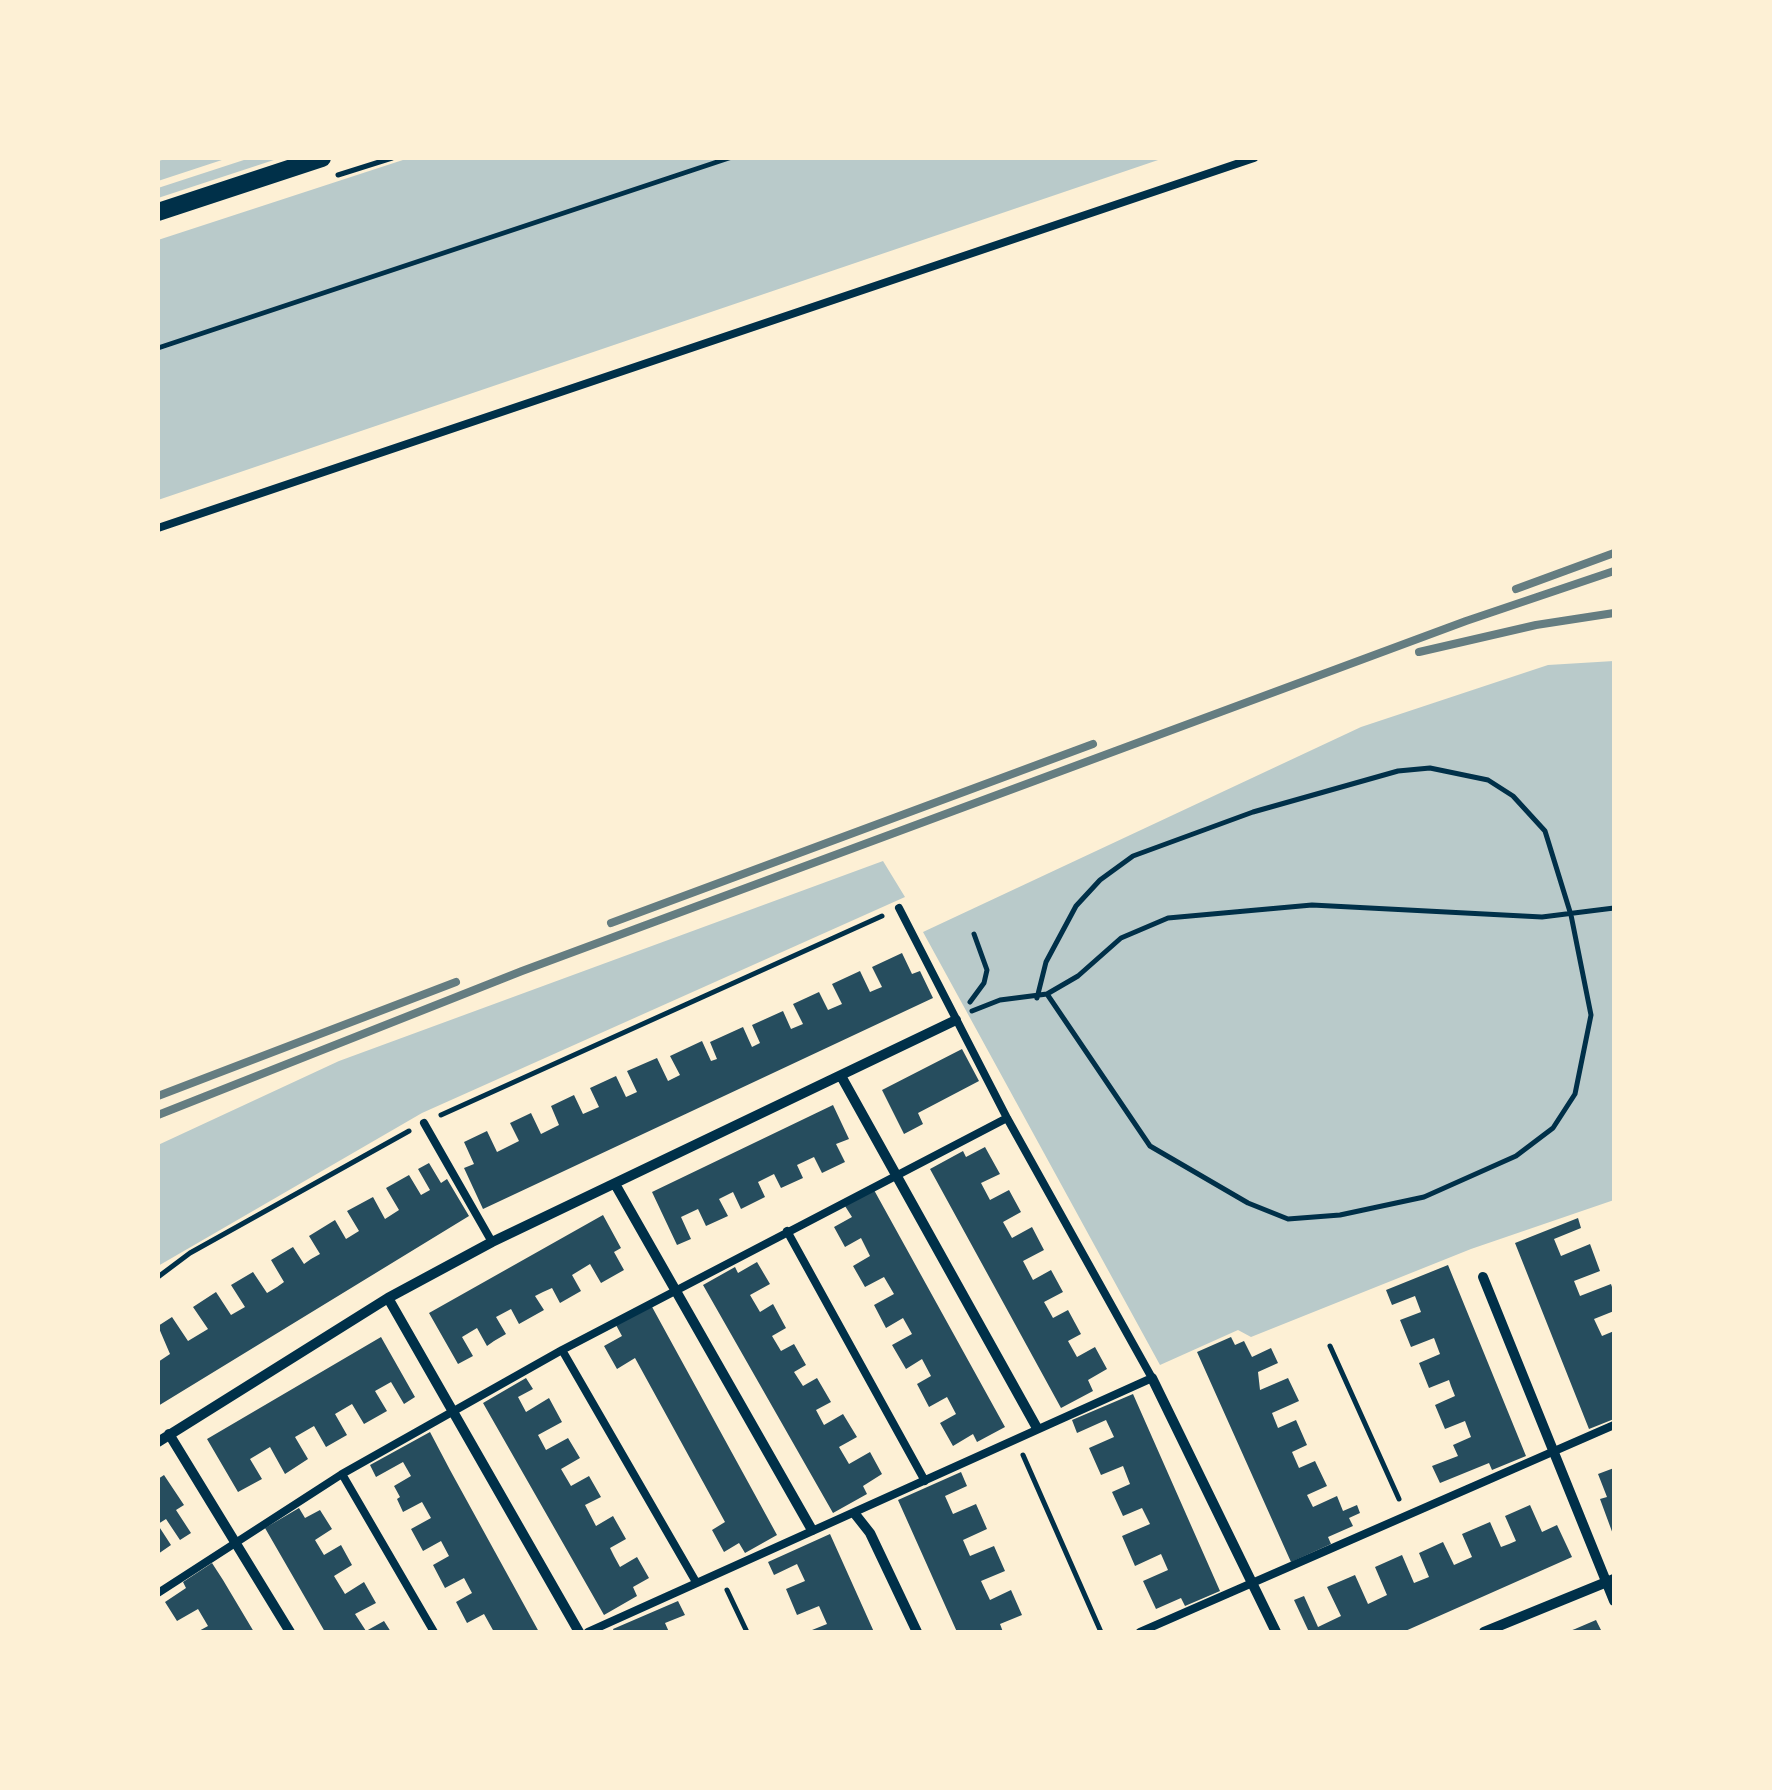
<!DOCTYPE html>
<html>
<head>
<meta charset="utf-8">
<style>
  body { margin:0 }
  #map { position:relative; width:1772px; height:1790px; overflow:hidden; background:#fdf0d5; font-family:Signika,sans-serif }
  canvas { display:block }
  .frame { position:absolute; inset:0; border:160px solid #fdf0d5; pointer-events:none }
</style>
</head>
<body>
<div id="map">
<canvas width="1772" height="1790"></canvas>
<div class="frame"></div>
</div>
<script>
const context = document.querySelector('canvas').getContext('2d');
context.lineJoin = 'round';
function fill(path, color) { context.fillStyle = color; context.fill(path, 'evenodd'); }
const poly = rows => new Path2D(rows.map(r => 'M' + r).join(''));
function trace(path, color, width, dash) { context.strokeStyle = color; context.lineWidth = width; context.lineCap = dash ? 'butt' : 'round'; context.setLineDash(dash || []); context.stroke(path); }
fill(poly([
  [170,158,228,158,158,181,158,161],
  [250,158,280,158,158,198,158,188],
  [409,158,1164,158,158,500,158,240],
  [1614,661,1614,1200,1471,1249,1251,1337,1238,1330,1160,1365,923,932,1361,727,1548,665],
  [883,861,905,897,422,1113,158,1266,158,1145,339,1061]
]), '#b9caca');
fill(poly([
  [902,953,912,974,920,971,933,998,483,1209,464,1168,474,1164,464,1142,487,1131,497,1152,519,1141,510,1123,531,1113,541,1134,559,1125,551,1106,574,1095,583,1114,599,1107,590,1088,616,1076,626,1097,637,1092,627,1071,657,1058,668,1081,680,1075,670,1056,702,1041,711,1061,717,1059,710,1042,743,1027,752,1047,760,1043,752,1025,783,1011,791,1029,803,1024,793,1004,819,992,828,1010,842,1004,832,984,860,971,870,992,877,989,882,987,872,967],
  [962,1049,979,1081,918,1113,923,1124,904,1134,882,1090],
  [833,1105,849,1139,836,1144,845,1162,822,1173,814,1157,797,1165,803,1178,781,1188,774,1174,758,1182,765,1197,741,1209,733,1192,719,1199,728,1216,706,1226,698,1209,681,1217,691,1239,677,1245,652,1192],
  [985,1147,1000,1174,981,1183,990,1200,1009,1190,1021,1212,1003,1222,1012,1238,1032,1227,1044,1250,1023,1261,1033,1280,1051,1270,1063,1292,1044,1302,1048,1309,1053,1318,1068,1310,1081,1334,1068,1341,1077,1357,1095,1347,1107,1369,1088,1380,1093,1391,1061,1408,930,1169,963,1151,966,1157],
  [429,1163,441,1183,447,1179,469,1216,158,1406,158,1362,170,1354,158,1326,172,1317,188,1341,208,1329,193,1307,216,1292,231,1315,245,1307,231,1285,253,1272,267,1293,277,1287,284,1282,271,1260,293,1247,304,1264,311,1259,320,1254,309,1236,335,1220,346,1239,359,1231,347,1211,373,1197,385,1219,399,1210,386,1188,409,1175,421,1195,430,1190,418,1169],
  [874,1190,1005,1427,977,1442,973,1434,953,1446,940,1423,956,1414,947,1397,929,1407,917,1384,931,1376,922,1359,906,1369,892,1345,912,1334,903,1318,886,1328,874,1305,894,1294,884,1277,865,1287,853,1266,870,1256,861,1238,845,1247,834,1227,852,1217,845,1206],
  [603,1215,621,1248,614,1252,624,1270,601,1283,590,1264,572,1275,581,1291,560,1303,552,1288,543,1292,535,1296,544,1310,519,1324,511,1309,496,1317,506,1334,494,1341,487,1346,477,1328,462,1337,473,1356,458,1364,429,1313],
  [1578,1218,1581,1228,1554,1239,1561,1256,1590,1244,1600,1271,1574,1281,1580,1296,1611,1284,1614,1293,1614,1311,1594,1319,1602,1336,1614,1331,1614,1419,1589,1429,1515,1243],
  [757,1262,770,1284,750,1295,760,1312,773,1304,786,1328,772,1336,781,1351,794,1344,806,1365,794,1372,803,1386,817,1378,831,1402,816,1410,824,1425,843,1414,857,1437,839,1447,849,1464,870,1452,882,1474,863,1486,867,1494,833,1513,703,1285,735,1267,738,1273],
  [1448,1265,1526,1456,1492,1470,1489,1463,1440,1483,1432,1466,1458,1456,1453,1445,1471,1437,1465,1421,1445,1429,1435,1405,1455,1396,1451,1386,1449,1380,1429,1388,1419,1363,1440,1354,1434,1338,1411,1347,1400,1320,1421,1312,1415,1296,1392,1305,1386,1290],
  [651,1305,777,1535,745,1553,739,1543,724,1552,712,1530,725,1522,635,1358,617,1369,604,1346,622,1336,616,1325],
  [381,1337,415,1397,404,1404,391,1382,375,1391,387,1411,364,1424,352,1404,335,1414,347,1435,326,1447,314,1426,295,1437,308,1459,285,1474,270,1447,250,1459,262,1479,238,1492,207,1439],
  [1231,1337,1235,1345,1244,1341,1252,1357,1271,1348,1278,1363,1258,1372,1260,1390,1288,1378,1299,1401,1272,1413,1278,1428,1296,1420,1307,1445,1292,1452,1299,1468,1315,1461,1327,1486,1307,1495,1313,1507,1337,1496,1343,1511,1357,1505,1360,1513,1349,1518,1353,1526,1328,1537,1331,1544,1291,1562,1197,1352],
  [526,1378,533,1389,518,1397,526,1412,549,1398,562,1422,538,1435,546,1450,568,1438,580,1458,561,1469,571,1486,589,1476,601,1497,585,1505,596,1526,613,1516,626,1539,610,1548,614,1556,620,1567,637,1557,649,1578,633,1587,637,1596,604,1615,483,1403],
  [1133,1394,1220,1591,1185,1606,1181,1598,1156,1609,1143,1581,1168,1570,1161,1554,1135,1566,1122,1536,1150,1524,1142,1508,1123,1516,1112,1492,1130,1484,1123,1466,1101,1475,1089,1448,1114,1437,1106,1420,1077,1433,1072,1420],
  [430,1432,450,1470,539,1632,494,1632,484,1614,467,1623,456,1602,472,1593,464,1578,445,1588,433,1565,449,1556,441,1541,423,1551,411,1529,431,1518,422,1502,403,1512,397,1499,400,1497,394,1486,411,1476,403,1462,376,1477,370,1465],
  [1614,1468,1614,1537,1600,1499,1607,1497,1598,1474],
  [961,1472,967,1486,945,1496,953,1514,976,1504,987,1529,963,1540,970,1556,994,1546,1005,1571,981,1581,990,1600,1011,1590,1022,1615,1000,1624,1003,1632,957,1632,898,1500],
  [164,1475,184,1505,176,1510,191,1533,180,1540,166,1519,158,1524,158,1479],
  [1530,1505,1542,1532,1557,1525,1572,1557,1403,1632,1309,1632,1294,1600,1304,1596,1318,1627,1341,1616,1327,1587,1355,1575,1368,1604,1387,1595,1375,1567,1402,1555,1414,1583,1429,1577,1419,1553,1443,1542,1454,1565,1472,1557,1462,1534,1490,1522,1501,1547,1509,1544,1516,1541,1505,1516],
  [299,1508,305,1518,320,1510,332,1529,315,1540,324,1555,341,1545,352,1565,334,1576,345,1594,364,1582,376,1603,355,1614,366,1631,384,1621,391,1632,325,1632,265,1528],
  [158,1525,171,1545,158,1554],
  [830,1534,839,1554,874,1632,807,1632,827,1624,819,1606,797,1615,786,1589,805,1581,797,1564,774,1575,768,1562],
  [212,1563,223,1580,254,1632,197,1632,208,1626,198,1609,177,1621,165,1602,186,1588,183,1582],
  [678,1601,685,1615,665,1623,669,1632,614,1632,613,1629],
  [1596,1620,1602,1632,1567,1632,1575,1629]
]), '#264d5e');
trace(poly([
  [338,175,392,158],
  [158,348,729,158],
  [1037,998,1046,962,1076,906,1100,880,1133,856,1253,812,1398,771,1430,768,1488,780,1513,796,1545,831,1571,915,1591,1015,1575,1094,1553,1128,1516,1156,1424,1197,1340,1215,1288,1219,1248,1203,1150,1146,1047,994],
  [970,1002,984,983,987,970,974,934],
  [972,1011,1000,1000,1047,994,1078,976,1121,938,1168,918,1312,905,1542,917,1614,908],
  [441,1115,882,916],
  [158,1277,190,1253,409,1131],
  [1330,1346,1399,1499],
  [1023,1455,1101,1632],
  [727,1590,747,1632]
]), '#003049', 5);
trace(poly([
  [158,528,1254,158],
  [424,1123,492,1242],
  [787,1231,925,1481],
  [562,1350,696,1582],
  [342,1474,434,1632],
  [158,1593,342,1474,562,1350,1007,1118],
  [588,1632,1152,1378,1007,1118,899,908],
  [1140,1632,1614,1425]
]), '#003049', 8);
trace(poly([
  [841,1076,1037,1428],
  [615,1184,812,1530],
  [1483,1277,1614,1601],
  [388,1298,579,1632],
  [1152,1378,1276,1632],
  [169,1434,290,1632],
  [158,1442,388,1298,492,1242,956,1020],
  [855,1514,870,1533,917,1632],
  [1484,1632,1614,1579]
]), '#003049', 10);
trace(poly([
  [158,212,322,158]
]), '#003049', 18);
trace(poly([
  [1516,589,1614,553],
  [1419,652,1536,625,1614,613],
  [611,923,1093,744],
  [158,1096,456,982],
  [158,1115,522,971,1466,621,1614,571]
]), '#657d81', 8);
</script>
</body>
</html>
